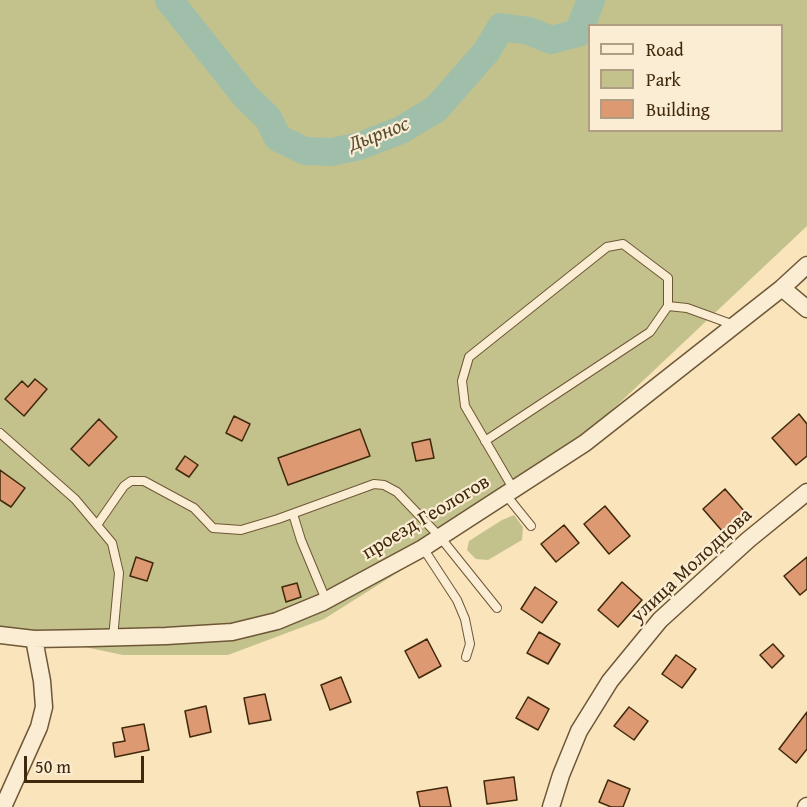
<!DOCTYPE html>
<html>
<head>
<meta charset="utf-8">
<style>
  body { margin:0 }
  #map { position:relative; width:807px; height:807px; overflow:hidden; background:#f9e4bb; font-family:"Gentium Book Plus",serif }
  canvas { display:block }
  .legend { position:absolute; left:588px; top:24px; width:195px; height:108px; box-sizing:border-box; background:#fbedd3; border:2px solid #b09e83; margin:0; padding:8px 10px; list-style:none; font-size:18px; color:#3f280b }
  .legend li { display:flex; align-items:center; gap:12px; height:30px }
  .legend b { width:30px; border:2px solid #b09e83 }
  .scale { position:absolute; left:24px; top:756px; width:120px; height:27px; box-sizing:border-box; border:3px solid #3f280b; border-top:0; padding-left:8px; font-size:18px; line-height:21px; white-space:nowrap; color:#3f280b; -webkit-text-stroke:4px #fbedd3; paint-order:stroke }
</style>
</head>
<body>
<div id="map">
<canvas width="807" height="807"></canvas>
<ul class="legend">
<li><b style="height:8px;background:#fbedd3"></b>Road</li>
<li><b style="height:16px;background:#c4c28c"></b>Park</li>
<li><b style="height:16px;background:#dc9972"></b>Building</li>
</ul>
<div class="scale">50 m</div>
</div>
<script>
const context = document.querySelector('canvas').getContext('2d');
context.lineJoin = 'round';
function fill(path, color) { context.fillStyle = color; context.fill(path, 'evenodd'); }
const poly = rows => new Path2D(rows.map(r => 'M' + r).join(''));
function trace(path, color, width, dash) { context.strokeStyle = color; context.lineWidth = width; context.lineCap = dash ? 'butt' : 'round'; context.setLineDash(dash || []); context.stroke(path); }
function drawText(font, color, halo, rows, align = 'center') {
  context.font = font + ' "Gentium Book Plus",serif'; context.lineWidth = 4.5; context.setLineDash([]); context.textBaseline = 'middle'; context.strokeStyle = halo; context.fillStyle = color; for (const [text, x, y, turn = 0] of rows) {
    context.save(); context.translate(x, y); context.rotate((+turn || 0) * Math.PI / 180); context.textAlign = isNaN(turn) ? turn : align; if (halo) context.strokeText(text, 0, 0); context.fillText(text, 0, 0); context.restore();
  }
}
fill(poly([
  [0,0,807,0,807,226,524,493,324,619,228,655,123,655,80,646,0,644],
  [590,26,782,26,782,130,590,130],
  [514,515,523,527,522,540,488,560,476,559,467,550,469,541,502,520]
]), '#c4c28c');
trace(poly([
  [169,0,246,97,268,118,278,138,305,151,331,152,360,146,401,130,436,109,486,52,501,27,529,31,551,40,578,33,591,0]
]), '#9fbfaa', 28);
const building = poly([
  [35,379,47,389,24,416,5,399,22,381,28,387,35,379],
  [799,414,807,424,807,456,796,465,772,438,799,414],
  [234,416,250,424,242,441,226,433,234,416],
  [99,419,117,437,89,466,71,449,99,419],
  [360,429,370,456,288,485,278,458,360,429],
  [430,439,434,458,416,461,412,443,430,439],
  [185,456,198,465,189,477,176,469,185,456],
  [0,470,25,488,11,507,0,500,0,470],
  [725,489,745,512,723,532,703,509,725,489],
  [605,506,630,536,609,554,584,524,605,506],
  [564,525,579,543,556,562,541,544,564,525],
  [136,557,153,563,147,581,130,576,136,557],
  [807,557,807,589,800,595,784,576,807,557],
  [622,582,642,600,618,627,598,610,622,582],
  [297,583,301,597,286,602,282,587,297,583],
  [535,587,557,602,542,623,521,609,535,587],
  [539,632,560,644,548,664,527,653,539,632],
  [427,639,441,666,419,678,405,651,427,639],
  [773,644,784,656,772,668,760,655,773,644],
  [676,655,696,669,682,688,662,674,676,655],
  [341,677,351,702,330,710,321,685,341,677],
  [265,694,271,720,249,724,244,698,265,694],
  [528,697,549,709,538,730,516,718,528,697],
  [206,706,211,732,190,737,185,711,206,706],
  [629,707,648,721,634,740,614,726,629,707],
  [807,712,807,749,796,763,779,749,807,712],
  [144,724,149,750,115,757,113,743,125,741,122,728,144,724],
  [514,777,517,800,487,804,484,781,514,777],
  [608,780,630,789,623,807,611,807,599,802,608,780],
  [447,787,451,807,420,807,417,792,447,787]
]);
fill(building, '#dc9972');
trace(building, '#3f280b', 1.5);
const lane = poly([
  [668,306,687,308,734,325],
  [0,433,75,499,112,543,119,573,113,638],
  [485,441,650,332,668,306,668,278,623,244,607,247,469,357,462,381,465,406,514,490],
  [506,495,531,526],
  [293,514,301,540,326,600],
  [97,525,124,486,131,481,144,481,194,508,213,528,241,530,278,519,374,484,384,485,397,492,440,537,497,608],
  [423,548,457,600,465,619,470,644,466,657]
]);
const street = poly([
  [782,288,807,309],
  [0,635,34,639,91,638,166,636,232,632,277,621,323,602,423,548,585,443,782,288,807,265],
  [3,807,39,727,44,707,42,681,34,639],
  [551,807,561,775,579,731,610,681,660,620,748,540,807,492],
  [806,807,807,806]
]);
trace(lane, '#6e5737', 10);
trace(street, '#6e5737', 19);
trace(lane, '#fbedd3', 8);
trace(street, '#fbedd3', 16);
drawText('20px', '#3f280b', '#fbedd3', [
  ["проезд Геологов",426,518,-31],
  ["улица Молодцова",692,566,-43]
]);
drawText('italic 21px', '#574e33', '#fbedd3', [
  ["Дырнос",379,135,-21]
]);
</script>
</body>
</html>
